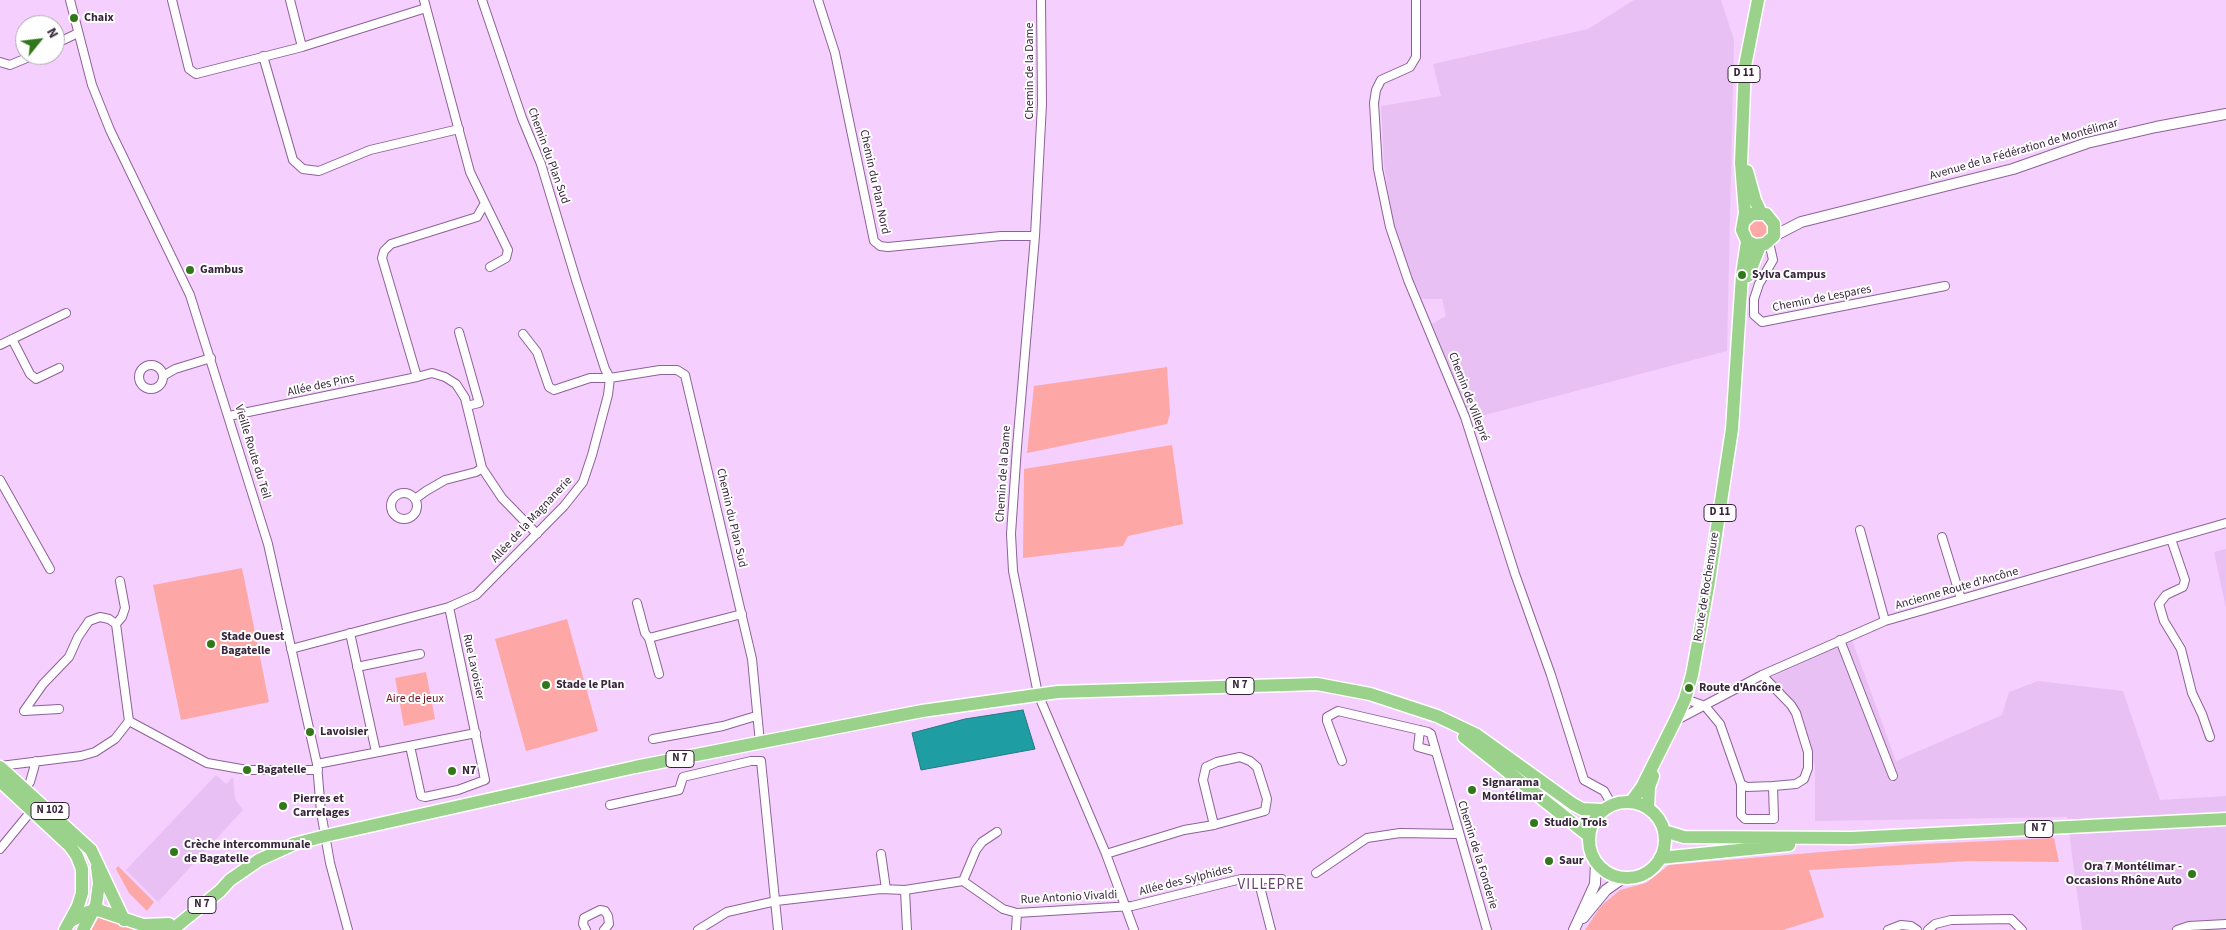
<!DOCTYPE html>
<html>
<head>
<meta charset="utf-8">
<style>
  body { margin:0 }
  #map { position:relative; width:2226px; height:930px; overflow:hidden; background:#f5cffe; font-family:"Source Sans 3",sans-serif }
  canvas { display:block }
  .north { position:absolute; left:15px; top:15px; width:50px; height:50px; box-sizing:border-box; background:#fff; border:1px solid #afa8b1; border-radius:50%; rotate:61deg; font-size:14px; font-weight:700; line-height:20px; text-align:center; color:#38253c }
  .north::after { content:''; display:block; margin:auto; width:18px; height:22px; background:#32781b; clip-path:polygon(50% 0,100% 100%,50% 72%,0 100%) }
</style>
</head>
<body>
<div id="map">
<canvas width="2226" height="930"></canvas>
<div class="north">N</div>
</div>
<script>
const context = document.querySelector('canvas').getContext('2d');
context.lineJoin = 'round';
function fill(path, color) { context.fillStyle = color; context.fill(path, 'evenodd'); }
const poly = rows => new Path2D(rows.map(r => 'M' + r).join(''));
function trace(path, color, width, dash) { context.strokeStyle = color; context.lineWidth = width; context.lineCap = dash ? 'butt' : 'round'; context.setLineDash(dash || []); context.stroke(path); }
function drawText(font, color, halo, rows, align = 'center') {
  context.font = font + ' "Source Sans 3",sans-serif'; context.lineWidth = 4; context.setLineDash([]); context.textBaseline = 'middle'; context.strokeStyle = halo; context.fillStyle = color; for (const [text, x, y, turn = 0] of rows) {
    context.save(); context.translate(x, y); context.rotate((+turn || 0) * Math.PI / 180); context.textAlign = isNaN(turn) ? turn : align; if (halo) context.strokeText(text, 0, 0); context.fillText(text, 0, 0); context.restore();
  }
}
fill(poly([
  [1634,0,1721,0,1734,40,1727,351,1470,419,1432,324,1446,316,1442,299,1422,299,1407,265,1393,224,1384,165,1381,106,1441,96,1433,64,1588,29],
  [2226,549,2226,608,2214,552],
  [1852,640,1896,761,2002,715,2009,692,2038,681,2123,691,2160,800,2226,796,2226,930,2082,930,2067,817,1815,821,1815,766,1798,710,1770,678],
  [216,775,226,784,233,777,235,799,243,810,158,902,126,870]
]), '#e9c0f3');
fill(poly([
  '1749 230a10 10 0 1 1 20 0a10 10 0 1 1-20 0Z',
  [1167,367,1170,414,1167,424,1027,453,1034,386],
  [1172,445,1183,524,1128,536,1123,546,1023,558,1024,469],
  [242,568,269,702,181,720,153,585],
  [567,619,598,731,526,751,495,639],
  [426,672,435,719,404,726,395,678],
  [2054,838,2059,862,1970,861,1809,870,1824,917,1783,930,1585,930,1601,906,1620,890,1646,883,1669,865,1904,845],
  [118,866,154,902,147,911,129,893,116,869],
  [99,917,147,930,91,930]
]), '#fda7a7');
const water = poly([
  [1023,710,1035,749,921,770,912,733,965,719,1023,710]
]);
fill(water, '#1e9da3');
trace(water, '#267984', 1);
const minor = poly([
  [70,0,92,85,110,130,190,295,268,544,317,764,321,812,330,863,348,930],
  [172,0,189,69,196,74,302,47,426,8],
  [290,0,302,47],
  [424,0,470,172,485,203,477,217,391,244,384,251,382,258,417,377,432,373,445,377,456,384,465,398,482,468,502,498,537,534],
  [818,0,835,53,874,241,880,246,888,247,1001,236,1035,236],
  [1041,0,1042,104,1035,236,1017,447,1011,534,1013,571,1038,694,1106,854,1134,930],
  [1416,0,1416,57,1410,67,1381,80,1376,90,1374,103,1378,169,1390,227,1408,280,1465,417,1515,574,1551,675,1584,780,1604,791,1612,805],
  [55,44,78,33],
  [263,56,293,160,303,169,319,171,370,150,459,129],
  [0,62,10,65,34,55],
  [485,203,508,250,506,258,490,267],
  [1769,242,1773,260,1759,284,1754,299,1754,315,1762,322,1945,286],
  [459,332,479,403,467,406],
  [523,334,537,352,549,387,554,390,590,378,610,378,660,370,677,370,685,375,752,659,760,743],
  [12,339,30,374,36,379,59,368],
  [0,345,66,313],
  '139 377a12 12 0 1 1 24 0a12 12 0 1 1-24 0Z',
  [163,376,175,369,211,358],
  [229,416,417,377],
  [0,480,50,569],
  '391 506a13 13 0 1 1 26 0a13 13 0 1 1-26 0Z',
  [415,499,426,491,445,480,476,472,482,468],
  [1860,530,1885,621],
  [1942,537,1961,599],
  [2171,539,2185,580,2183,587,2166,595,2159,604,2164,621,2181,649,2192,693,2202,714,2210,737],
  [637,603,645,633,649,638,742,614],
  [116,624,122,617,125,608,120,581],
  [350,633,376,752],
  [649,638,659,674],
  [1840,640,1893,776],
  [291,649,449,607,476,595,564,506,583,482,592,455,608,395,610,378,605,369,577,283,541,164,522,118,482,0],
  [357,667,420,654],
  [1762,675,1791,705,1796,713,1808,752,1808,768,1804,779,1796,784,1773,786],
  [1685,699,1705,706,1720,724,1741,784,1741,815,1745,819,1774,819,1773,786,1747,787,1741,784],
  [59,709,24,711,43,684,69,657,78,637,89,621,100,617,109,619,116,624,129,721],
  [129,721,207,763,247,770,318,770],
  [1675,721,1762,675,1885,621,2226,523],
  [1420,730,1418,747,1436,752],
  [653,739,723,726,756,716],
  [410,746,421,796,425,797,458,790,485,780,449,607],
  [1342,761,1327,721,1327,717,1338,711,1428,732,1431,734,1487,930],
  [317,764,476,733],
  [0,766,81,756,95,752,115,739,129,721],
  [25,789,30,782,36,761],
  [610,805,679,790,683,777,751,761,761,761,778,930],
  [0,849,32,810],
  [881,854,886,889],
  [1106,854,1184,830,1214,825,1265,811,1267,799,1257,767,1250,761,1240,757,1217,762,1206,767,1203,780,1214,825],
  [1316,873,1367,838,1400,833,1458,834],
  [1258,879,1282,879],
  [963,881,976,850,982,842,997,832],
  [905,890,907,930],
  [586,930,583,924,584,918,600,910,605,911,608,916,609,924,604,930],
  [698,930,727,912,776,901,881,889,905,890,963,881,1003,909,1017,913,1132,906,1241,879,1258,879,1271,930],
  [1016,930,1017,913],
  [1888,930,1901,925,1911,926,1917,930],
  [1928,930,1935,924,1951,920,2011,919,2022,930],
  [2177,930,2189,926,2226,924]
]);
const tertiary = poly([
  [1774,236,1801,222,2013,169,2087,143,2156,127,2226,114],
  [1583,918,1606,890,1623,878],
  [1574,930,1595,884,1596,862]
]);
const primary = poly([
  [1747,171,1755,200,1761,213],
  [1744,221,1752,214,1766,214,1774,224,1774,236,1765,244,1755,245,1747,241,1742,230,1745,213,1741,163,1745,66,1758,0],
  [1748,276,1760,246],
  [1464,737,1589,836],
  [0,767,91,850,124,920],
  [0,781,70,846,77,856,82,869,82,893,78,906,65,930],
  '1589 840a38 38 0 1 1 76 0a38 38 0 1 1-76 0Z',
  [1631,802,1642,787,1675,721,1685,699,1692,675,1708,587,1732,429,1742,275,1747,241],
  [1648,808,1649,787,1653,776],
  [1664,831,1684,837,1852,838,2226,819],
  [1660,858,1789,845],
  [71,921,88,912,98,910,143,925,169,924],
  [83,930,96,905,99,883,97,867],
  [172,930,220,891,230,880,259,860,294,844,325,836,635,767,839,727,922,711,1058,692,1317,684,1370,694,1437,716,1477,735,1573,804,1582,809,1602,810]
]);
trace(minor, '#8d6298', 10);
trace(tertiary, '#8d6298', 12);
trace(primary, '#fff', 15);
trace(minor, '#fff', 8);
trace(tertiary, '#fff', 10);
trace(primary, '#9ad18b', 12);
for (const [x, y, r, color] of [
  [74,18,5,"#32781b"],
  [190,270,5,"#32781b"],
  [1742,275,5,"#32781b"],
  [211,644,5,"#32781b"],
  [546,685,5,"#32781b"],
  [1689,688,5,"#32781b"],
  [310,732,5,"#32781b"],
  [247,770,5,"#32781b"],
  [452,771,5,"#32781b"],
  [1472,790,5,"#32781b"],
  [283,806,5,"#32781b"],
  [1534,823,5,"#32781b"],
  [174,852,5,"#32781b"],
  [1549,861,5,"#32781b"],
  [2192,874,5,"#32781b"]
]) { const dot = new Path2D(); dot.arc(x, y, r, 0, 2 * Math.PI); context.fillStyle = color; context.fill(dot); trace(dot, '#fff', 2); }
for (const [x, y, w] of [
  [1744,74,32],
  [1720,513,32],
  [1240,686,28],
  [680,759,28],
  [50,811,38],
  [2039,829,28],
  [202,905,28]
]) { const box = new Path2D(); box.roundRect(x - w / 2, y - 8.5, w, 17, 4); context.fillStyle = '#fff'; context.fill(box); trace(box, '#38253c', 1); }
drawText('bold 11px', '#38253c', null, [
  ["D 11",1744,74],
  ["D 11",1720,513],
  ["N 7",1240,686],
  ["N 7",680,759],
  ["N 102",50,811],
  ["N 7",2039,829],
  ["N 7",202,905]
]);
drawText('bold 12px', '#38253c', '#fff', [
  ["Chaix",84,18],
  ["Gambus",200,270],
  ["Sylva Campus",1752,275],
  ["Stade Ouest",221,637],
  ["Bagatelle",221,651],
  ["Stade le Plan",556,685],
  ["Route d'Ancône",1699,688],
  ["Lavoisier",320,732],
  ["Bagatelle",257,770],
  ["N7",462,771],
  ["Signarama",1482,783],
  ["Montélimar",1482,797],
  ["Pierres et",293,799],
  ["Carrelages",293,813],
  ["Studio Trois",1544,823],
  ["Crèche intercommunale",184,845],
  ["de Bagatelle",184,859],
  ["Saur",1559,861],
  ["Ora 7 Montélimar -",2182,867,"right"],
  ["Occasions Rhône Auto",2182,881,"right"]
], 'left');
drawText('12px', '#38253c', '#fff', [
  ["Chemin de la Dame",1030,71,-90],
  ["Avenue de la Fédération de Montélimar",2024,150,-16],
  ["Chemin du Plan Sud",548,156,70],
  ["Chemin du Plan Nord",874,182,78],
  ["Chemin de Lespares",1822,299,-11],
  ["Allée des Pins",321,386,-12],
  ["Chemin de Villepré",1468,397,69],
  ["Vieille Route du Teil",252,452,73],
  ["Chemin de la Dame",1004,474,-86],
  ["Chemin du Plan Sud",731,518,77],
  ["Allée de la Magnanerie",532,520,-47],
  ["Route de Rochemaure",1707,587,-81],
  ["Ancienne Route d'Ancône",1957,589,-16],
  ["Rue Lavoisier",473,667,78],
  ["Chemin de la Fonderie",1477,855,73],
  ["Allée des Sylphides",1186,881,-14],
  ["Rue Antonio Vivaldi",1069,898,-3]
]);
drawText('12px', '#701220', '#fff', [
  ["Aire de jeux",415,699]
]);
context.letterSpacing = '1px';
drawText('15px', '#683f72', '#fff', [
  ["VILLEPRE",1271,886]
]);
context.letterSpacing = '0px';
</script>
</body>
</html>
